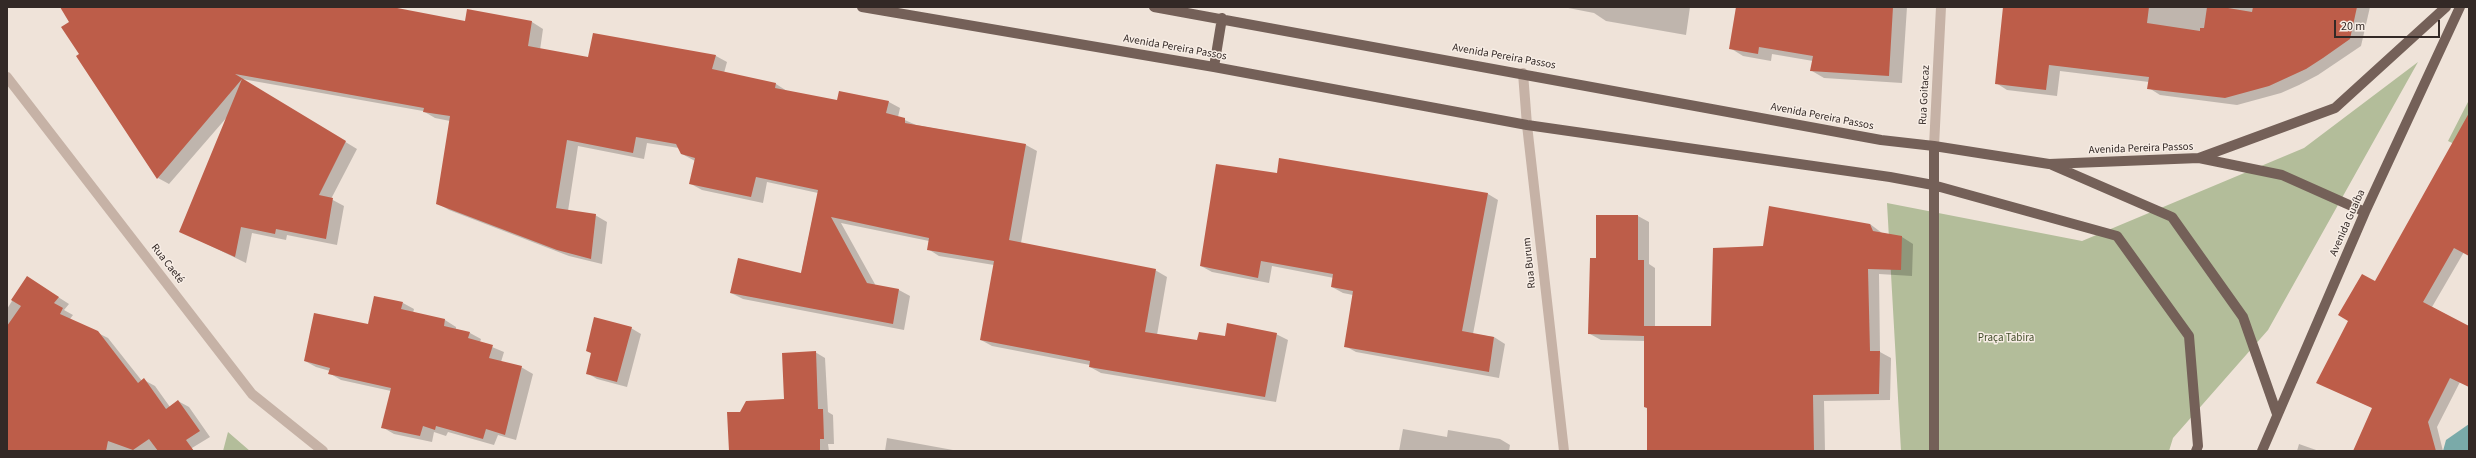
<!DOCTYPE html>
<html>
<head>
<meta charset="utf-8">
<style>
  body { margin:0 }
  #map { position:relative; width:2476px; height:458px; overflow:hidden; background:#efe3d9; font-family:"Source Sans 3",sans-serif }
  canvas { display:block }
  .frame { position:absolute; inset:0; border:8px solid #332926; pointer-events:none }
  .scale { position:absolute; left:2334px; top:20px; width:106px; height:18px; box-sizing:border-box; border:2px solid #332926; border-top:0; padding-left:5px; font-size:12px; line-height:14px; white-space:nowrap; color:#332926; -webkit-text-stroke:3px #f7ede5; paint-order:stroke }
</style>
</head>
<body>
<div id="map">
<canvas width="2476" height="458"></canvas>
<div class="frame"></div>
<div class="scale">20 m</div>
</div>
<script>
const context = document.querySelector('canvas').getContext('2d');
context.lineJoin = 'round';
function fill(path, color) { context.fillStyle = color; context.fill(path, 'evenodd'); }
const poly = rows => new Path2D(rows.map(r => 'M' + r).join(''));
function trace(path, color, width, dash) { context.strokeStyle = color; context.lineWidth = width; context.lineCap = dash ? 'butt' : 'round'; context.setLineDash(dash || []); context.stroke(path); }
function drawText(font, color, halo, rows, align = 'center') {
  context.font = font + ' "Source Sans 3",sans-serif'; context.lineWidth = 3; context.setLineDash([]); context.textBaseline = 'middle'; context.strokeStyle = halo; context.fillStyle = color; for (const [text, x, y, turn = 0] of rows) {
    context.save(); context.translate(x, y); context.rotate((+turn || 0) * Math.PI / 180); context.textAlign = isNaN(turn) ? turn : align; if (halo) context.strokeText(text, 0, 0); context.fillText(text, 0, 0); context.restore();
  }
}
fill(poly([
  [2418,62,2268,330,2173,438,2169,451,1901,451,1887,203,2082,241,2304,148],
  [2469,100,2469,151,2448,141],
  [228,432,250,451,223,451]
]), '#b3bd9a');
fill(poly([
  [2469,424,2469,451,2443,451,2446,440]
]), '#7aaaa9');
fill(poly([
  [61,7,386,7,466,22,468,10,532,22,543,29,540,50,589,58,716,56,727,62,724,73,776,84,787,91,838,101,839,92,889,102,900,108,898,117,916,125,1026,145,1037,151,1021,243,1155,270,1167,277,1157,335,1198,341,1276,334,1288,340,1276,402,1101,373,1090,367,1090,365,992,346,981,340,994,265,939,256,928,249,929,241,841,223,876,286,899,290,910,296,904,330,743,299,731,293,801,274,818,193,767,182,763,203,702,190,691,184,695,161,682,154,679,148,647,143,644,159,578,146,568,211,595,215,607,222,602,264,569,256,449,210,437,203,450,121,435,118,423,111,242,79,357,149,331,199,344,206,337,245,287,235,286,240,252,233,246,263,180,231,228,116,169,184,158,178,80,54,71,23],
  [1563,7,1690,7,1686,35,1606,21,1594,13],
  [1737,7,1907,7,1902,83,1824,78,1812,71,1813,61,1772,54,1771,61,1743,56,1730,48],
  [2004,7,2370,7,2361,46,2318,75,2299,85,2281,93,2237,105,2160,95,2149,88,2149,82,2060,71,2057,96,2007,90,1996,83],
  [2469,156,2469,255,2464,252,2432,307,2469,327,2469,387,2460,382,2437,427,2443,451,2354,451,2373,408,2318,383,2375,283],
  [1278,174,1488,194,1498,200,1473,334,1494,337,1505,344,1499,378,1356,352,1345,346,1353,295,1343,293,1332,287,1334,278,1272,266,1269,283,1212,272,1201,266],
  [1597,216,1638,216,1649,222,1649,264,1655,268,1655,327,1712,327,1764,247,1870,224,1882,233,1902,237,1913,244,1912,276,1879,274,1880,352,1891,358,1890,400,1824,401,1825,451,1648,451,1645,341,1601,340,1590,334,1597,259],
  [27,277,69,304,64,310,73,315,70,319,108,338,142,381,144,380,155,386,170,407,178,401,189,407,210,437,187,451,15,451,7,428,7,309],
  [403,303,414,309,413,313,445,320,456,327,456,329,470,333,481,339,480,342,504,352,501,362,521,367,533,374,516,440,498,435,494,445,448,432,446,436,434,432,432,442,394,434,382,427,391,391,341,380,329,373,330,371,316,367,305,361,369,325],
  [631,328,641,334,627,387,597,379,587,373,592,353,587,351],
  [815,352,825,358,828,412,833,415,834,444,828,444,829,451,730,451,740,413,785,400],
  [1403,429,1447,437,1448,430,1500,439,1510,445,1509,451,1399,451],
  [887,438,953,450,956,451,885,451],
  [2299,444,2319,451,2297,451]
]), '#0003');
fill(poly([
  [60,7,392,7,465,21,467,9,532,21,528,46,588,57,593,33,716,55,712,69,776,83,775,88,837,100,839,91,889,101,886,113,905,118,905,123,1026,144,1009,240,1156,269,1145,332,1197,340,1199,332,1225,336,1227,323,1277,333,1265,397,1089,367,1090,361,980,340,994,261,927,250,929,238,831,217,867,283,899,289,893,324,730,293,738,258,801,273,818,190,756,177,751,197,689,184,695,158,681,154,676,144,636,137,633,153,567,140,556,208,596,214,591,259,557,250,436,204,450,116,423,112,424,108,235,74,346,141,319,195,333,198,326,239,276,229,275,234,241,227,235,257,179,232,242,79,157,179,76,56,79,54,61,27,69,22],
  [1736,7,1893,7,1889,76,1810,71,1813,56,1759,47,1758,54,1729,49],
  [2003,7,2149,7,2147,23,2200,31,2200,28,2204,28,2207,7,2222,7,2252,12,2253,7,2357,7,2350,39,2323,58,2306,69,2269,86,2225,98,2147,89,2149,77,2049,65,2046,90,1995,84],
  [2469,113,2469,256,2454,248,2423,302,2469,326,2469,387,2450,378,2428,422,2436,451,2353,451,2372,408,2316,383,2348,321,2338,315,2362,274,2375,281],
  [1279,158,1488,193,1462,331,1494,337,1489,372,1344,347,1353,291,1331,287,1333,274,1261,261,1258,278,1200,266,1216,164,1277,173],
  [1769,206,1870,224,1873,231,1902,236,1901,270,1868,269,1870,351,1880,351,1879,394,1813,395,1814,451,1647,451,1647,408,1644,407,1644,336,1588,334,1590,258,1596,258,1596,215,1638,215,1638,260,1644,260,1644,326,1711,326,1713,248,1763,246],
  [27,276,59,297,54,303,63,308,60,314,98,331,138,383,144,378,166,409,178,400,200,431,186,440,194,451,158,451,149,439,133,450,108,441,106,451,7,451,7,326,21,306,11,300],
  [374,296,403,302,401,309,445,319,444,326,470,332,468,338,493,345,489,358,522,366,505,435,486,429,483,439,436,426,435,430,423,426,420,436,381,428,391,388,328,374,330,368,304,361,314,313,368,324],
  [594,317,632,327,617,382,586,374,591,353,586,351],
  [816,351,818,409,823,409,824,439,820,439,820,451,729,451,727,412,740,412,746,401,784,399,782,353]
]), '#bd5d49');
trace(poly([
  [1523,73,1527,125,1564,451],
  [7,77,252,394,323,451],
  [1934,146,1941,7]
]), '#c6b2a6', 10);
trace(poly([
  [862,7,1214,67,1527,125,1890,177,1933,185,2117,236,2189,336,2198,446,2196,451],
  [1154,7,1881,140,1934,146,2049,164,2199,158,2335,108,2446,7],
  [1214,67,1222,18],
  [2199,158,2282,175,2365,212],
  [2052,165,2172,217,2243,317,2277,414],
  [1934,451,1934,146],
  [2262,451,2365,212,2460,7]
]), '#746058', 10);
drawText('11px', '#332926', '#f7ede5', [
  ["Avenida Pereira Passos",1175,48,10],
  ["Avenida Pereira Passos",1504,57,10],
  ["Rua Goitacaz",1925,95,-87],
  ["Avenida Pereira Passos",1822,117,11],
  ["Avenida Pereira Passos",2141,149,-2],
  ["Avenida Guaíba",2348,223,-66],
  ["Rua Burum",1530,263,-96],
  ["Rua Caeté",167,264,52]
]);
drawText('11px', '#444f2c', '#f7ede5', [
  ["Praça Tabira",2006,339]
]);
</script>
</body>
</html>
